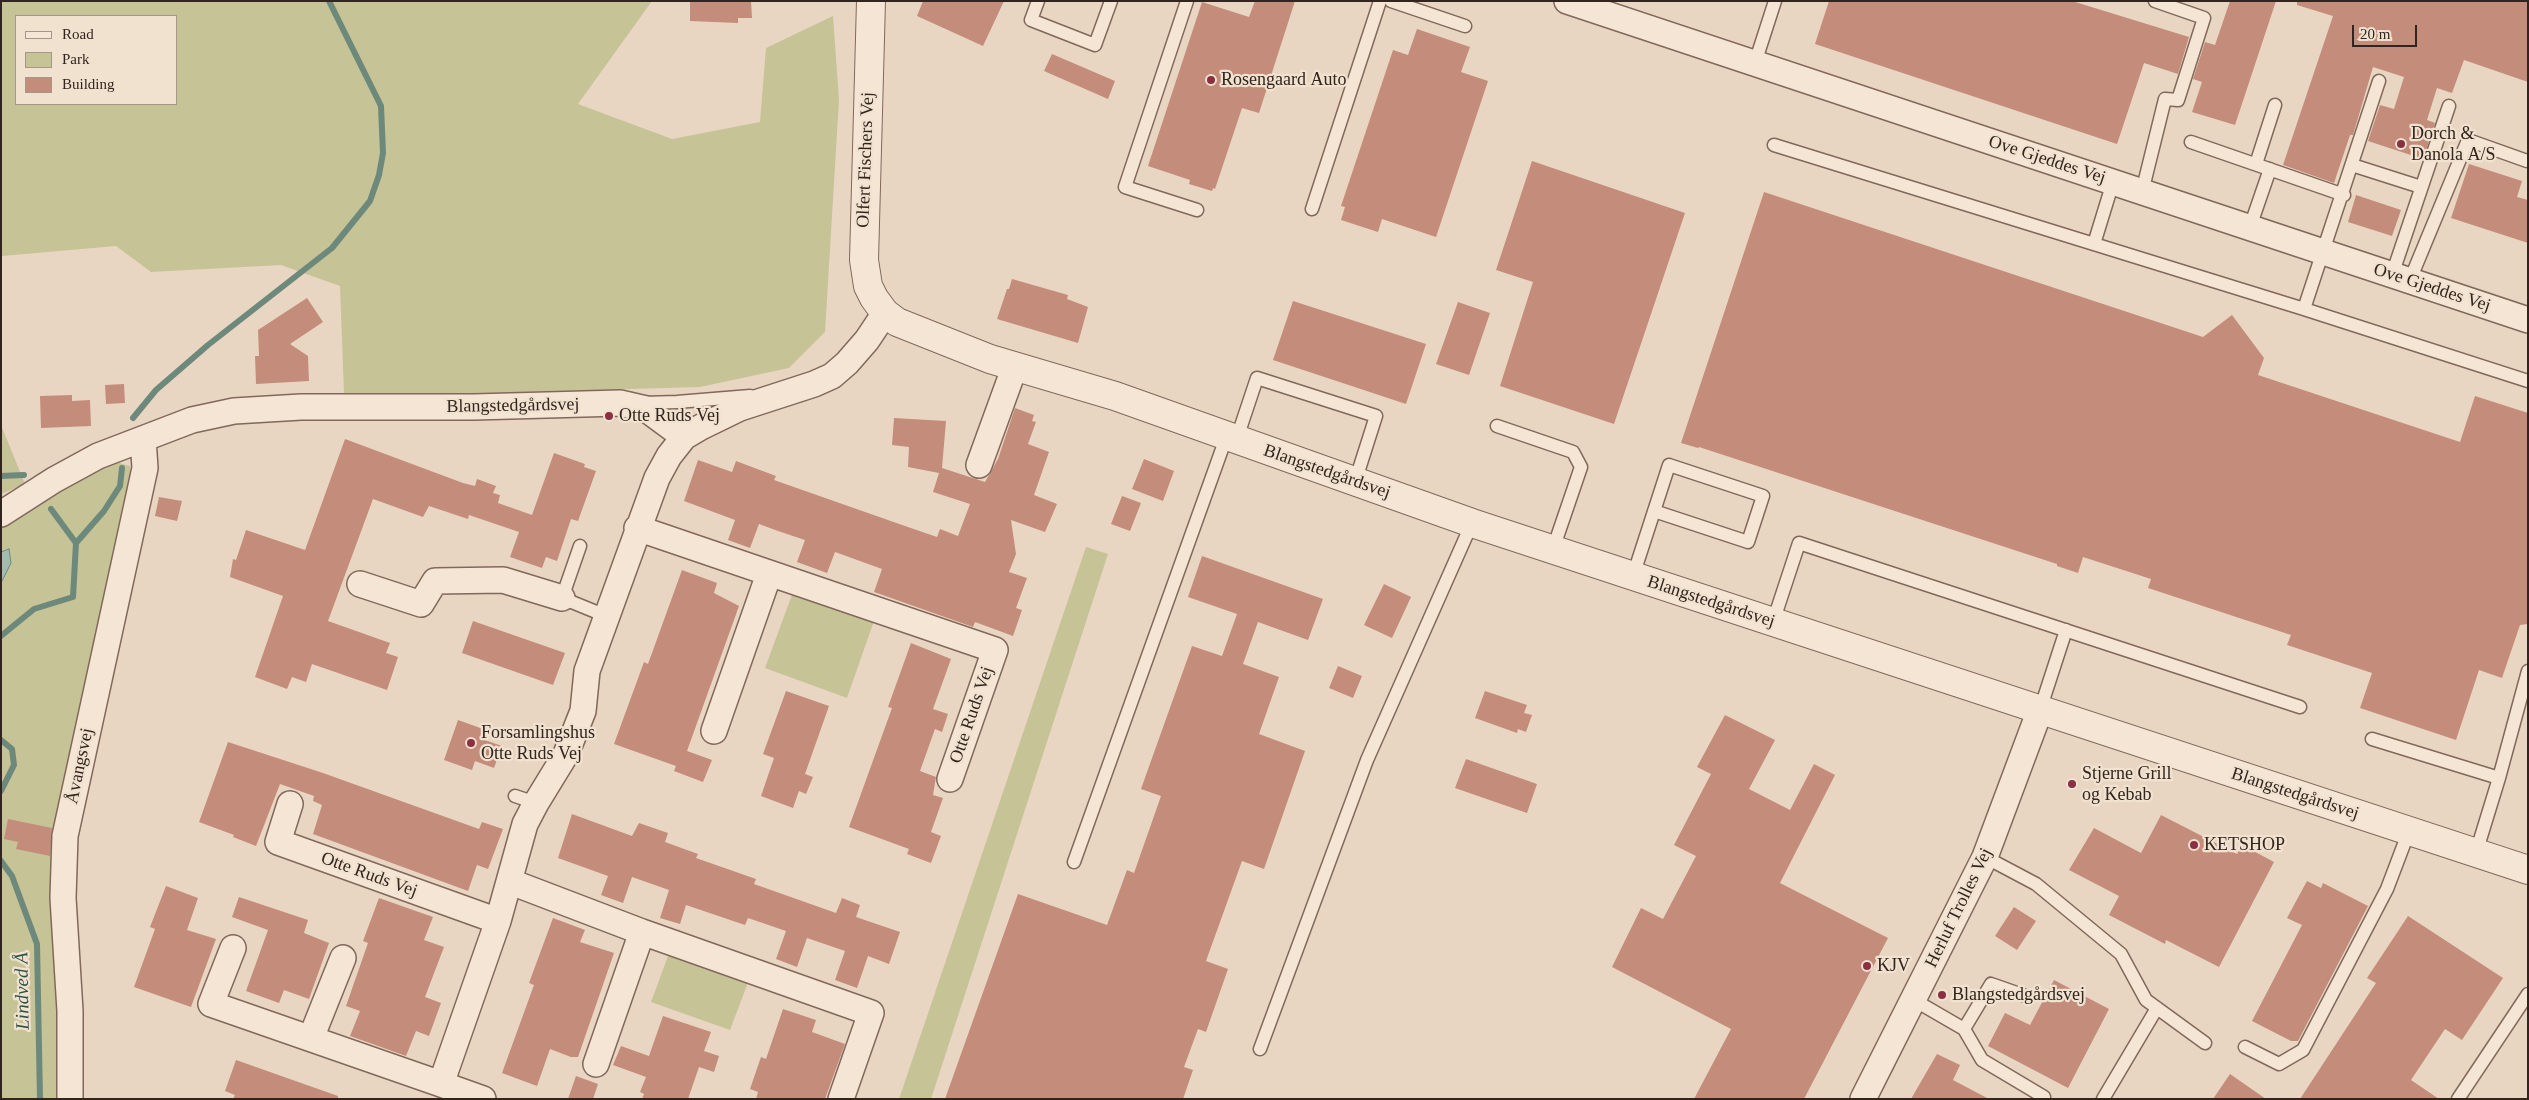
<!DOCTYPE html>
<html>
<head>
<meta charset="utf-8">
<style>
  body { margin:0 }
  #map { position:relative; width:2529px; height:1100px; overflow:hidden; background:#e9d6c2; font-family:"Times New Roman",serif }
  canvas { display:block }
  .frame { position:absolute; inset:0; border:2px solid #32241e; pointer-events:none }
  .legend { position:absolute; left:15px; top:15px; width:162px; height:90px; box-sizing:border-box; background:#f1e2d0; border:1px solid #a59689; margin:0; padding:6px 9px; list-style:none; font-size:15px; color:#32241e }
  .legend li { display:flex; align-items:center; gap:10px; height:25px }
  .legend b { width:25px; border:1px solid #a59689 }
  .scale { position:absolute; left:2352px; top:25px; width:65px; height:22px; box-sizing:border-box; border:2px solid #32241e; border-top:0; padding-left:6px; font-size:15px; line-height:18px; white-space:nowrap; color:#32241e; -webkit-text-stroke:4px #f1e2d0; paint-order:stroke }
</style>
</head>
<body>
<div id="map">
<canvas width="2529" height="1100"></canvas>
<div class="frame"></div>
<ul class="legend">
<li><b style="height:6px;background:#f5e5d4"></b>Road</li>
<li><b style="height:14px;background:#c6c397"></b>Park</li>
<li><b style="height:14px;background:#c48c7b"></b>Building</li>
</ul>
<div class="scale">20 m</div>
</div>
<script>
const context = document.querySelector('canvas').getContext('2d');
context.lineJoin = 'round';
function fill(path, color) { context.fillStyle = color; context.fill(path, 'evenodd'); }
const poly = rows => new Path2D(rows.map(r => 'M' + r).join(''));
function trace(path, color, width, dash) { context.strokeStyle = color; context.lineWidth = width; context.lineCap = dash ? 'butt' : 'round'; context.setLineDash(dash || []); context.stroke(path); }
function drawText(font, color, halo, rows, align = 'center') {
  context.font = font + ' "Times New Roman",serif'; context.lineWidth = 4.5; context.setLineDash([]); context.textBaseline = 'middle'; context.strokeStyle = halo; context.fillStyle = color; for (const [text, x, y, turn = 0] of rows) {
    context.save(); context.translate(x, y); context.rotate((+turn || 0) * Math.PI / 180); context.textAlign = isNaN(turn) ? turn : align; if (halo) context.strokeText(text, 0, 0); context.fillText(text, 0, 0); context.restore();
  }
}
fill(poly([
  [1,1,652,1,578,104,672,139,760,122,766,48,833,16,839,100,825,332,789,368,700,387,458,394,344,393,340,286,281,265,151,272,116,246,2,256,1,258],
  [16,16,176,16,176,104,16,104],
  [1,425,25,484,1,494],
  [112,461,130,466,130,477,60,839,60,1099,1,1099,1,583,11,562,9,549,1,552,1,522,17,516],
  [1086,547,1108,554,931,1099,899,1099],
  [793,592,874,621,847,698,765,668],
  [671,948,750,977,730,1030,651,1002]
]), '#c6c397');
const water = poly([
  [9,549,11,563,1,583,1,552,9,549]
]);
fill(water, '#a4bcb0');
trace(water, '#6c897c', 1);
trace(poly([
  [133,418,156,390,208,345,332,248,370,201,379,175,383,153,381,106,329,1],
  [1,476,24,475],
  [76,543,104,511,120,486,122,468],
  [1,636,34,609,73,597,76,543,51,509],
  [1,740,12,749,14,765,1,791],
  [1,861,12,876,37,944,40,1099]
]), '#6c897c', 6);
fill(poly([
  [690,1,751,1,752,18,738,18,738,23,690,21],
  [923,1,1004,1,983,46,917,16],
  [1255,1,1295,1,1259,113,1242,108,1215,189,1213,188,1212,191,1189,184,1190,180,1148,166,1202,2,1249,17],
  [1829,1,2072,1,2189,37,2178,74,2144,63,2117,144,1815,44],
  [2230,1,2276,1,2235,125,2192,112,2202,82,2193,79,2205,42,2215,45],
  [2297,1,2528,1,2528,82,2464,60,2452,93,2437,88,2427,120,2435,123,2423,159,2368,141,2380,105,2394,109,2404,77,2373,67,2353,135,2350,135,2334,183,2283,165,2333,16,2297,5],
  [1417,29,1470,47,1461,72,1488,81,1436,237,1382,219,1378,232,1341,220,1345,207,1341,206,1393,50,1408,55],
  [1052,54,1115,81,1108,99,1044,71],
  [1532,161,1685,213,1614,424,1500,386,1533,282,1496,270],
  [2469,164,2522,181,2517,197,2528,200,2528,243,2451,218],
  [1764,192,2203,337,2232,315,2264,358,2258,375,2460,442,2475,396,2528,413,2528,624,2520,625,2502,678,2479,670,2456,740,2360,708,2372,673,2287,645,2291,635,2148,588,2151,579,2083,557,2078,573,2057,566,2057,564,1699,447,1698,448,1681,443],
  [2356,195,2401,210,2392,236,2348,222],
  [1012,279,1068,295,1067,299,1088,307,1078,343,997,319,1007,289,1009,289],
  [307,298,323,322,290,344,308,356,309,381,256,384,255,356,259,356,258,330],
  [1293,301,1426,344,1406,404,1273,360],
  [1458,302,1490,313,1469,375,1436,364],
  [124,384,125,403,106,404,105,385],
  [72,395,72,401,90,400,91,426,41,428,40,396],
  [1015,408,1034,415,1032,421,1036,422,1028,444,1049,452,1034,495,1057,504,1045,532,1011,520,1016,554,1009,572,1027,578,1016,608,1022,610,1013,636,975,622,973,627,874,592,882,569,835,552,827,573,797,562,805,540,778,531,759,524,750,548,728,540,735,520,684,501,698,460,732,472,736,461,776,476,774,480,905,526,937,537,940,529,958,536,970,504,933,492,939,473,908,467,909,447,892,445,894,418,946,421,942,468,985,482,998,459],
  [345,439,463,483,475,486,477,479,496,486,493,493,500,495,498,503,532,515,554,453,585,464,584,467,596,471,578,521,571,519,557,561,546,557,542,568,510,557,519,532,469,515,468,519,429,506,423,517,373,499,328,621,390,643,386,653,398,657,387,690,312,664,306,682,292,677,287,689,255,677,283,596,230,577,233,559,236,560,246,530,305,550],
  [1144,459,1174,471,1163,501,1132,489],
  [1122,496,1141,503,1130,531,1111,524],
  [159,497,182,501,177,521,155,516],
  [1202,556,1323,599,1308,640,1258,622,1243,664,1279,677,1259,734,1305,751,1264,869,1242,861,1206,961,1228,969,1206,1032,1198,1029,1184,1067,1193,1070,1183,1099,945,1099,1018,894,1107,925,1127,870,1134,873,1161,796,1141,789,1192,646,1222,656,1237,614,1188,597],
  [682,570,717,583,714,593,739,606,687,751,712,760,703,782,674,771,676,766,614,744,644,662,648,664],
  [1384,584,1411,597,1392,638,1364,625],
  [473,621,565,653,553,685,462,653],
  [911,643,951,659,933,709,948,714,942,732,935,729,920,771,936,777,933,795,943,798,931,832,941,836,931,863,907,854,909,849,849,827,892,708,888,707],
  [1338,666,1362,676,1353,698,1329,688],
  [786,691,829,706,805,774,813,777,806,794,799,791,793,808,761,796,774,758,763,754],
  [1485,691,1527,705,1524,713,1532,715,1526,732,1518,729,1517,733,1475,718],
  [1725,715,1775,740,1749,789,1790,810,1814,764,1835,775,1780,883,1888,938,1804,1099,1694,1099,1731,1029,1612,967,1641,908,1663,919,1696,856,1674,845,1711,774,1697,767],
  [458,720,486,730,482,739,502,746,494,768,475,761,472,770,444,760],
  [228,742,323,773,479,829,482,822,503,829,488,869,477,865,468,891,313,834,322,805,313,801,314,796,280,784,256,846,233,837,234,835,199,822],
  [1466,759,1537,784,1527,813,1455,788],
  [572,814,632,836,639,823,668,833,665,842,698,854,696,858,756,879,754,884,836,913,842,898,860,905,856,917,900,932,889,964,868,956,857,988,835,980,845,951,807,938,797,967,776,959,786,931,748,918,745,925,686,905,680,924,660,918,669,890,632,877,623,903,601,895,608,876,558,858],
  [2161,815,2237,854,2242,845,2274,862,2219,967,2166,940,2165,944,2109,915,2119,896,2069,870,2094,828,2141,853],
  [8,819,52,828,50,856,16,849,18,842,4,839],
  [2307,881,2321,888,2323,883,2368,906,2298,1041,2291,1041,2252,1021,2302,925,2287,918],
  [166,886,198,898,187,930,216,939,191,1007,134,987,155,929,150,927],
  [239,897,308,920,304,933,329,943,309,999,284,990,279,1003,246,991,268,930,232,917],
  [379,898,433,917,424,940,444,947,425,997,441,1003,429,1036,416,1031,406,1056,350,1036,360,1011,346,1006,368,943,363,941],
  [2014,907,2036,921,2017,950,1995,936],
  [2408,916,2503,978,2462,1040,2445,1029,2411,1080,2439,1099,2300,1099,2376,983,2367,978],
  [553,918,585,930,580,942,614,953,578,1057,571,1057,550,1049,537,1086,502,1073,534,985,529,983],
  [2054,980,2109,1009,2068,1088,1988,1046,2005,1013,2030,1025],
  [783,1009,816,1020,812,1032,845,1044,825,1099,756,1099,758,1092,750,1089,761,1057,766,1059],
  [663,1016,711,1032,704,1051,719,1056,714,1072,699,1067,688,1099,642,1099,644,1094,640,1092,646,1077,613,1065,621,1046,649,1056],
  [1937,1054,1960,1065,1953,1080,1989,1099,1911,1099],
  [236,1060,338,1096,338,1099,233,1099,235,1095,225,1091],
  [2230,1074,2266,1099,2213,1099],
  [576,1076,598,1084,593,1099,568,1099]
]), '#c48c7b');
const service = poly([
  [1038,1,1031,20,1095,45,1111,1],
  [1187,1,1125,187,1197,210],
  [1391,1,1465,26],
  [1755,63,1775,1],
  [2191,142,2344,195],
  [1774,145,2304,309,2379,81],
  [2256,164,2275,105],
  [2352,165,2421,187],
  [2142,192,2165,99,2178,100,2204,18,2155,1],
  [1312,209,1380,1],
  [2250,227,2270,169],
  [2094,244,2113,182],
  [2392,275,2449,106],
  [2410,280,2468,140,2527,161],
  [2304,309,2528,381],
  [643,403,677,402,750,396],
  [1497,426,1573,452,1581,467,1553,549],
  [1236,441,1257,378,1376,416,1355,482],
  [580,546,562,598,606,616],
  [1633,576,1669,465,1763,496,1748,542,1654,511],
  [1773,622,1799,543,2300,707],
  [2040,710,2066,630],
  [2372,739,2499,778,2528,671],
  [515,796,536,803],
  [2476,853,2499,778],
  [1985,857,2036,884,2121,954,2146,1000,2205,1043],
  [1074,862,1226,438],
  [1914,1000,1964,1029,1982,1060,2044,1097],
  [1964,1029,1991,984,2028,997],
  [2245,1047,2279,1064,2303,1050,2387,889,2409,831],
  [1260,1049,1367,760,1472,523],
  [2103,1099,2157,1008],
  [2458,1099,2528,994]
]);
const minor = poly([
  [1567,1,2528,320],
  [979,465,1015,366],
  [1,514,54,480,98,456,192,420,234,411,301,407,474,407,620,403,646,409,684,437],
  [637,528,995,650,950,779],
  [360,584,421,604,435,581,503,580,562,598],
  [714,731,769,574],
  [290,804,278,842,498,921],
  [511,882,642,932,871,1013,841,1099],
  [233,948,211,1004,441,1084],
  [311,1038,343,958],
  [596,1064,642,932],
  [70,1099,70,1011,63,898,65,836,145,468,143,439],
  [483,1099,441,1084,498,921,525,824,536,803,566,754,583,711,587,671,657,478,669,456,684,437,701,427,740,408,814,384,832,376,847,363,867,340,885,313],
  [1863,1099,1985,857,2040,710]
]);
const tertiary = poly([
  [871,1,864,260,868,286,874,298,885,313,897,322,990,359,1115,396,1472,523,2528,870]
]);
trace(service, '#81685b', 15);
trace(minor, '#81685b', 28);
trace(tertiary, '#81685b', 30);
trace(service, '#f5e5d4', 12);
trace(minor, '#f5e5d4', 25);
trace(tertiary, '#f5e5d4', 28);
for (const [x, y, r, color] of [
  [1211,80,5,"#8a3042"],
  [2401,144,5,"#8a3042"],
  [609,416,5,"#8a3042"],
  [471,743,5,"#8a3042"],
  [2072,784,5,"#8a3042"],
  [2194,845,5,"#8a3042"],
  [1867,966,5,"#8a3042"],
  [1942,995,5,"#8a3042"]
]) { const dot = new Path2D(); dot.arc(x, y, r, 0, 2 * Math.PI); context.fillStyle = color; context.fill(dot); trace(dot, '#f1e2d0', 2); }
drawText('18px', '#32241e', '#f1e2d0', [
  ["Rosengaard Auto",1221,80],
  ["Dorch &",2411,134],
  ["Danola A/S",2411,155],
  ["Otte Ruds Vej",619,416],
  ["Forsamlingshus",481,733],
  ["Otte Ruds Vej",481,754],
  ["Stjerne Grill",2082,774],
  ["og Kebab",2082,795],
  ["KETSHOP",2204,845],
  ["KJV",1877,966],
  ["Blangstedgårdsvej",1952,995]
], 'left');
drawText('18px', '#32241e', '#f1e2d0', [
  ["Olfert Fischers Vej",866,160,-88],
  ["Ove Gjeddes Vej",2047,160,18],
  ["Ove Gjeddes Vej",2432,288,18],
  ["Blangstedgårdsvej",513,406,-1],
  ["Blangstedgårdsvej",1327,472,19],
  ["Blangstedgårdsvej",1711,602,18],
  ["Otte Ruds Vej",972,715,-71],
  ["Åvangsvej",80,766,-78],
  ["Blangstedgårdsvej",2295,794,18],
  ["Otte Ruds Vej",369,875,20],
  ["Herluf Trolles Vej",1959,908,-64]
]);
drawText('italic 19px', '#2e5148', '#f1e2d0', [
  ["Lindved Å",23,991,-91]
]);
</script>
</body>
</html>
